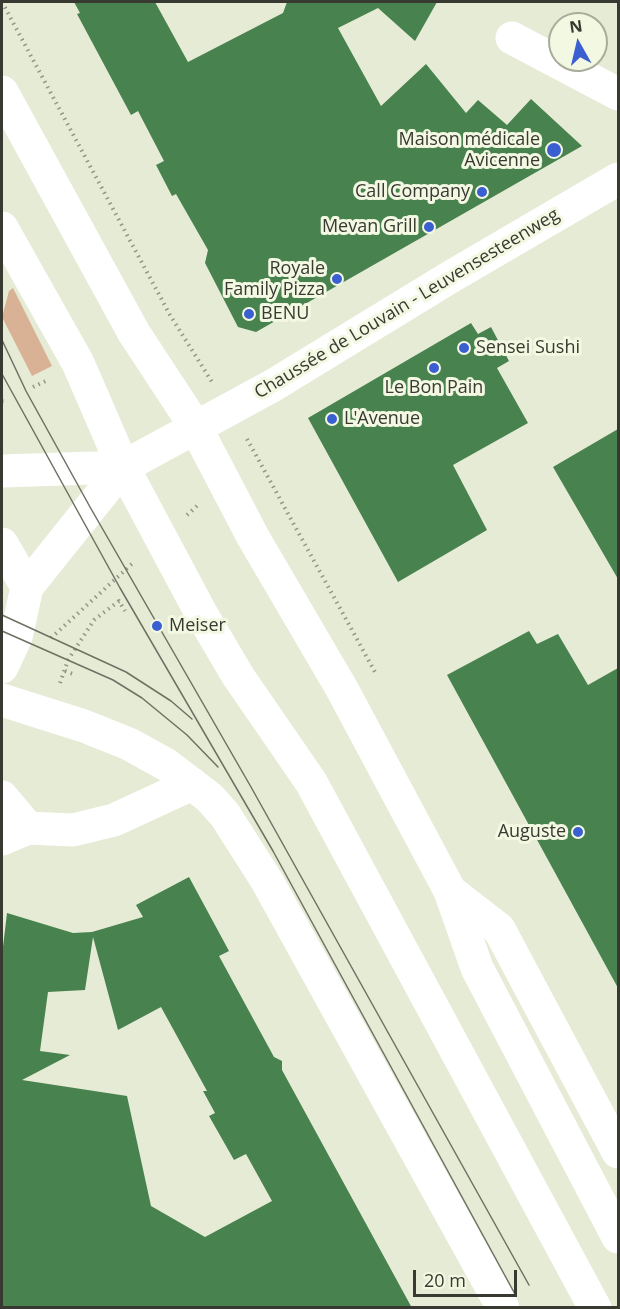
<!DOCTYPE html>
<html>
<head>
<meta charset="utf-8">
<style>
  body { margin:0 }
  #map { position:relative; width:620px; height:1309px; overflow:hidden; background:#e6ebd5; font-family:"Open Sans",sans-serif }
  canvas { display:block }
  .frame { position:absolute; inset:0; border:3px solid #383a31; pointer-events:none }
  .north { position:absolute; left:548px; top:12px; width:60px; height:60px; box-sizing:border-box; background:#f3f8e2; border:2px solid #a8ac9b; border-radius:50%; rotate:352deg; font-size:16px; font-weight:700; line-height:24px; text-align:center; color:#383a31 }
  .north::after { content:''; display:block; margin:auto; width:21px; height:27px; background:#3a5fd0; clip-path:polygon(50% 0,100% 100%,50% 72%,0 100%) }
  .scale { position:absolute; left:413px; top:1270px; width:104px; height:27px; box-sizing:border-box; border:3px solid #383a31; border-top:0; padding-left:8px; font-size:18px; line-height:21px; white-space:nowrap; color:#383a31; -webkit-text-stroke:4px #f3f8e2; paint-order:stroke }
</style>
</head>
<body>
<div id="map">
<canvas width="620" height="1309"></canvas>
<div class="frame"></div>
<div class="north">N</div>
<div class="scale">20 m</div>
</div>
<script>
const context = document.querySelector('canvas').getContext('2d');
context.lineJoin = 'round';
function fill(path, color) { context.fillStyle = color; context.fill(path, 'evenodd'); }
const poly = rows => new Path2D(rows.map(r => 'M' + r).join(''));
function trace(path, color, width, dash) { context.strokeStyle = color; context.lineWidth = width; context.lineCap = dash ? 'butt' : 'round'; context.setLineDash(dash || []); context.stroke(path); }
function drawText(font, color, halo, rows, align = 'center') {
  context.font = font + ' "Open Sans",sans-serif'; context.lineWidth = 6; context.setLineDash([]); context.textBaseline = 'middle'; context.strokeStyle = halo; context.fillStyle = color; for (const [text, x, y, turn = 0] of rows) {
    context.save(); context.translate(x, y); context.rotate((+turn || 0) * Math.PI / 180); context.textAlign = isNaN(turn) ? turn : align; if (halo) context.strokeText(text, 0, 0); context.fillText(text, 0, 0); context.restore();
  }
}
fill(poly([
  [13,288,52,366,32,376,2,317,9,291]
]), '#d9b195');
fill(poly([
  [74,2,155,2,188,62,283,13,287,2,437,2,415,41,378,8,338,28,381,106,426,64,466,113,478,100,507,125,531,99,582,146,256,332,238,327,205,263,208,250,176,194,172,196,156,165,164,161,138,111,131,115,77,14,80,13],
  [471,323,478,334,491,327,509,361,497,368,528,423,453,465,487,530,398,582,308,418],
  [618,429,618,579,553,467],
  [529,631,537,644,558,634,588,685,618,668,618,988,447,675],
  [189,877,229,951,219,956,274,1057,282,1061,282,1070,412,1308,2,1308,2,955,7,913,73,933,92,932,143,917,136,905],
  [93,937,118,1030,161,1007,207,1091,203,1091,215,1113,209,1116,234,1160,246,1154,272,1201,205,1237,151,1206,127,1096,22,1080,70,1055,40,1051,48,992,85,990]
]), '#48824e');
trace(poly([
  [2,2,170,315,212,382],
  [33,387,48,380],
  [2,401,7,401],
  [247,439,375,672],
  [187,515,199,504],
  [51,638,134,562],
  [65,671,76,675],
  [60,683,68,660,94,620,119,601,125,611]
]), '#939686', 4, [1.5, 4.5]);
trace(poly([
  [512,38,618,94],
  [2,797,28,828],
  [2,839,28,828,73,830,114,820,192,784],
  [450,891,499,929,618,1152]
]), '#fff', 33);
trace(poly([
  [2,92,134,333,195,426,253,537,342,689,450,891,477,968,618,1237],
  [2,228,78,363,123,467,202,615,238,676,311,782,595,1308],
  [2,471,123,467],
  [2,544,27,587],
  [2,667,16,637,27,587,123,467,272,386,452,276,618,179],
  [2,700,84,726,129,744,167,765,210,798,225,815,267,881,503,1308]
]), '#fff', 33);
trace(poly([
  [2,340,26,391,90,507,251,787,529,1285],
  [2,374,120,588,273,851,515,1294],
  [2,615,126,672,171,701,192,719],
  [2,631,113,680,142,698,187,735,218,767]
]), '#6e7164', 1.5);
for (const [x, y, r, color] of [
  [554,150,8,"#3a5fd0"],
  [482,192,6,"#3a5fd0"],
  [429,227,6,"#3a5fd0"],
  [337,279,6,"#3a5fd0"],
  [249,314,6,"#3a5fd0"],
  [464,348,6,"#3a5fd0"],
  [434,368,6,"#3a5fd0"],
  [332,419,6,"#3a5fd0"],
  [157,626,6,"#3a5fd0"],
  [578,832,6,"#3a5fd0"]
]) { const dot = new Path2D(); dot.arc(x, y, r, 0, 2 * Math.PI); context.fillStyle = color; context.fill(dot); trace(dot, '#f3f8e2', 2); }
drawText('18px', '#383a31', '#f3f8e2', [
  ["Maison médicale",540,140],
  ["Avicenne",540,161],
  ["Call Company",470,192],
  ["Mevan Grill",417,227],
  ["Royale",325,269],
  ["Family Pizza",325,290],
  ["BENU",261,314,"left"],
  ["Sensei Sushi",476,348,"left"],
  ["Le Bon Pain",434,388,"center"],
  ["L'Avenue",344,419,"left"],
  ["Meiser",169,626,"left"],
  ["Auguste",566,832]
], 'right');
drawText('18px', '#383a31', '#f3f8e2', [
  ["Chaussée de Louvain - Leuvensesteenweg",407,304,-31]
]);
</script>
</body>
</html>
